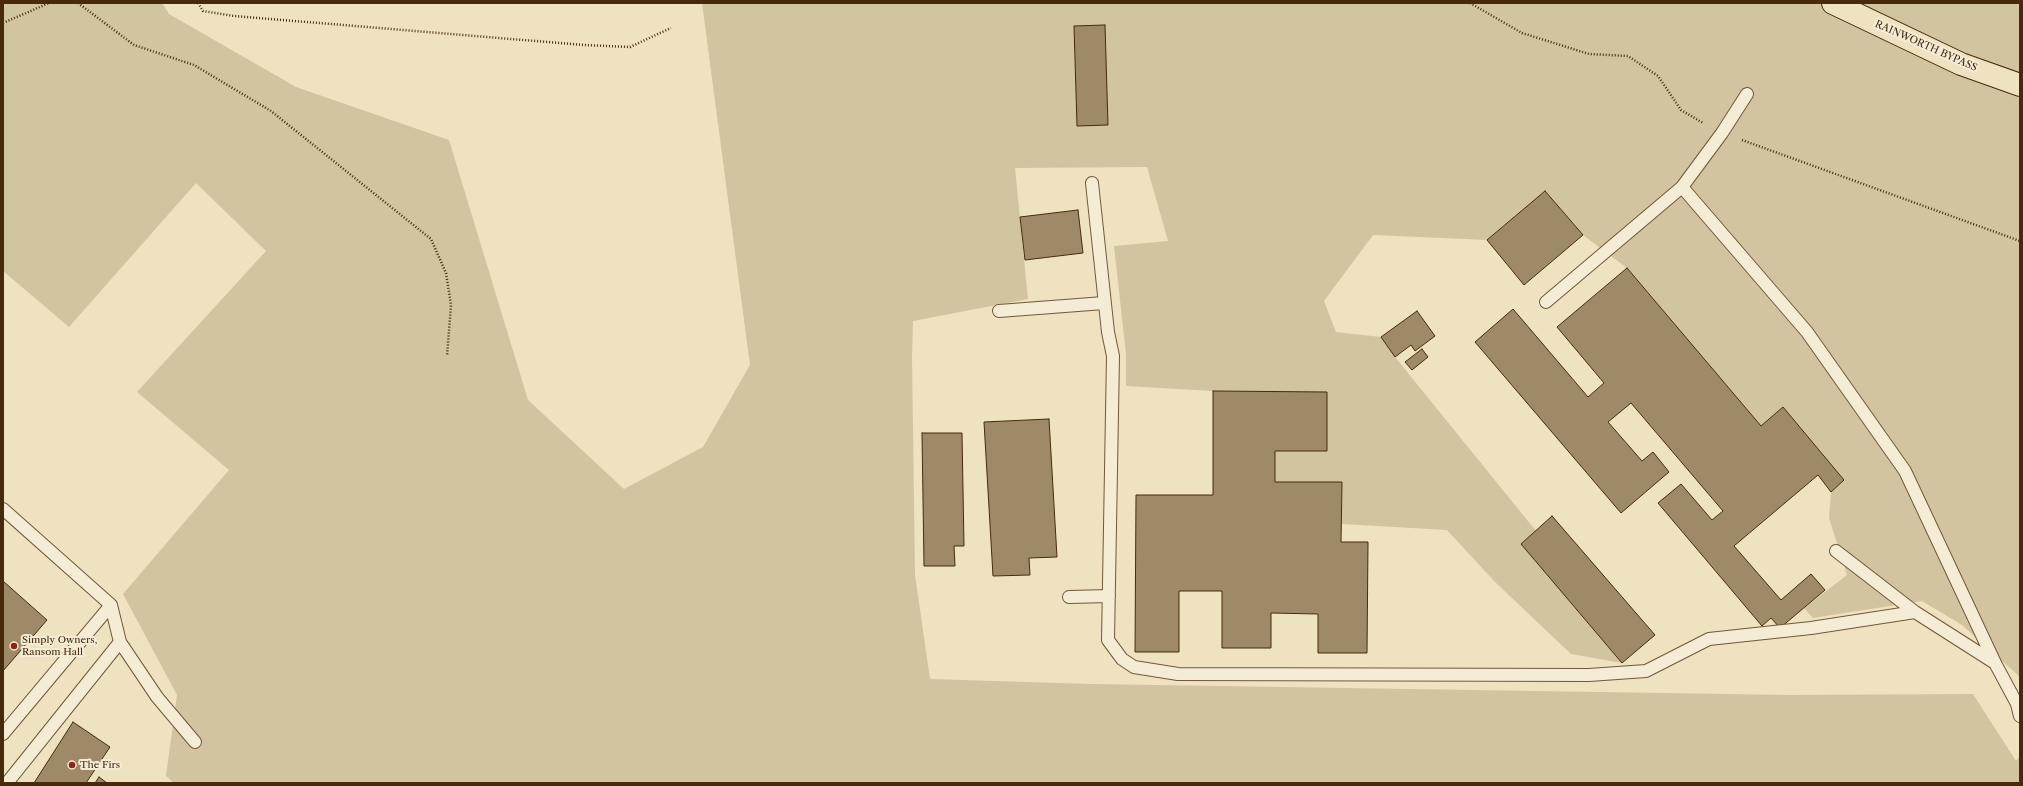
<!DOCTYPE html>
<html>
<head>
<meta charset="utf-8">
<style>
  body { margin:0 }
  #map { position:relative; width:2023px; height:786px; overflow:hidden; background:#efe2c0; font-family:"Libre Caslon Text",serif }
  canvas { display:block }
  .frame { position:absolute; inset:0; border:4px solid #462a0b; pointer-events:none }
</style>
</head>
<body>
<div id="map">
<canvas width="2023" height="786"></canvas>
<div class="frame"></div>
</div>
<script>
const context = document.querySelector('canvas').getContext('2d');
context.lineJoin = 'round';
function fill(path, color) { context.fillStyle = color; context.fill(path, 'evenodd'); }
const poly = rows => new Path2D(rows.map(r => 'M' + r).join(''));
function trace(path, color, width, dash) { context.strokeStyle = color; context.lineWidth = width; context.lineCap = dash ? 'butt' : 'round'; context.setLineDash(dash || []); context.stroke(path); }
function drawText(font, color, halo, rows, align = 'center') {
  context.font = font + ' "Libre Caslon Text",serif'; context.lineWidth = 4; context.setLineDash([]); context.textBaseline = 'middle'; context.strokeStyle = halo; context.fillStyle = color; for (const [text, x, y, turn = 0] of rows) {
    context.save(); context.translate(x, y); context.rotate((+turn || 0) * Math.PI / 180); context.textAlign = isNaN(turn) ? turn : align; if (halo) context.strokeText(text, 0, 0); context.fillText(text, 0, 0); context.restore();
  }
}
fill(poly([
  [3,3,162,3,169,14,296,87,449,140,528,400,624,489,703,447,750,365,702,3,2020,3,2020,677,1962,625,1922,601,1813,618,1804,608,1847,575,1829,518,1831,492,1844,480,1783,408,1761,426,1627,268,1583,235,1545,191,1487,240,1373,235,1324,301,1336,332,1381,337,1395,357,1536,531,1521,544,1622,663,1571,654,1495,582,1447,530,1342,524,1342,482,1275,482,1275,451,1327,451,1327,392,1213,391,1126,386,1126,354,1114,246,1168,241,1147,167,1015,168,1028,299,913,321,912,357,915,575,930,679,1091,684,1789,695,1973,694,2016,761,2020,756,2020,783,174,783,166,776,177,695,123,594,229,470,137,392,266,251,196,183,69,327,3,271]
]), '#d2c3a1');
const building = poly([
  [1105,25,1108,125,1077,126,1074,26,1105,25],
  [1545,191,1583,235,1524,285,1487,240,1545,191],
  [1078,210,1083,253,1025,260,1020,217,1078,210],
  [1627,268,1761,426,1783,407,1844,480,1831,492,1818,475,1734,546,1781,600,1811,574,1825,590,1780,628,1771,618,1762,626,1658,503,1681,484,1712,520,1723,511,1631,403,1608,422,1642,461,1653,452,1669,472,1621,513,1475,342,1513,309,1588,397,1604,383,1557,327,1627,268],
  [1417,311,1435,336,1415,351,1411,345,1395,357,1381,337,1417,311],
  [1422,349,1428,357,1412,370,1405,362,1422,349],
  [1213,391,1327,392,1327,451,1275,451,1275,482,1342,482,1341,542,1368,542,1367,653,1318,653,1318,614,1271,613,1271,648,1222,648,1222,591,1179,591,1179,652,1135,652,1136,495,1213,495,1213,391],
  [1049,419,1057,557,1029,558,1030,575,993,576,984,422,1049,419],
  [922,433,962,433,964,546,954,546,955,566,924,566,922,433],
  [1552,516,1655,635,1622,663,1521,544,1552,516],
  [3,581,47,620,3,671,3,581],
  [73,722,110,747,86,783,34,783,73,722],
  [99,777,107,783,95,783,99,777]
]);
fill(building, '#9e8a69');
trace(building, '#462a0b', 1);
const service = poly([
  [1092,183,1108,332,1113,356,1108,640,1122,659,1134,667,1178,674,1589,675,1646,671,1709,639,1811,628,1915,612,1995,663,2017,704,2020,716],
  [1682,187,1807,332,1905,471,1995,663],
  [1546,302,1682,187,1722,133,1747,94],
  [999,311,1104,303],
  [3,509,111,605,120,642,157,697,195,742],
  [1836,551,1915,612],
  [1069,597,1109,596],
  [3,734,111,605],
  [7,783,120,642]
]);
const trunk = poly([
  [1833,3,1961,64,2020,85]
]);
trace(service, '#705838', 14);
trace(trunk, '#462a0b', 24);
trace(poly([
  [78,3,134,45,194,65,271,111,431,239,446,273,451,305,447,356],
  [198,3,203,11,234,16,584,45,630,47,671,28],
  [1470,3,1522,33,1589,54,1628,56,1658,76,1681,110,1703,123],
  [3,23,49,3],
  [1742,140,2020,241]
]), '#462a0b', 2.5, [1, 2]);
trace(service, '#f5ecd6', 12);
trace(trunk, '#efe2c0', 22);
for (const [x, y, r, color] of [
  [14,646,4,"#8f2418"],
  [72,765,4,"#8f2418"]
]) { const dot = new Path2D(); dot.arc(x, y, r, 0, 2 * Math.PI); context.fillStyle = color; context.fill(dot); trace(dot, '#f5ecd6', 1.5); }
drawText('10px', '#462a0b', '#f5ecd6', [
  ["RAINWORTH BYPASS",1926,46,24]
]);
drawText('10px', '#462a0b', '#f5ecd6', [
  ["Simply Owners,",22,640],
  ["Ransom Hall",22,652],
  ["The Firs",80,765]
], 'left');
</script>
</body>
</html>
